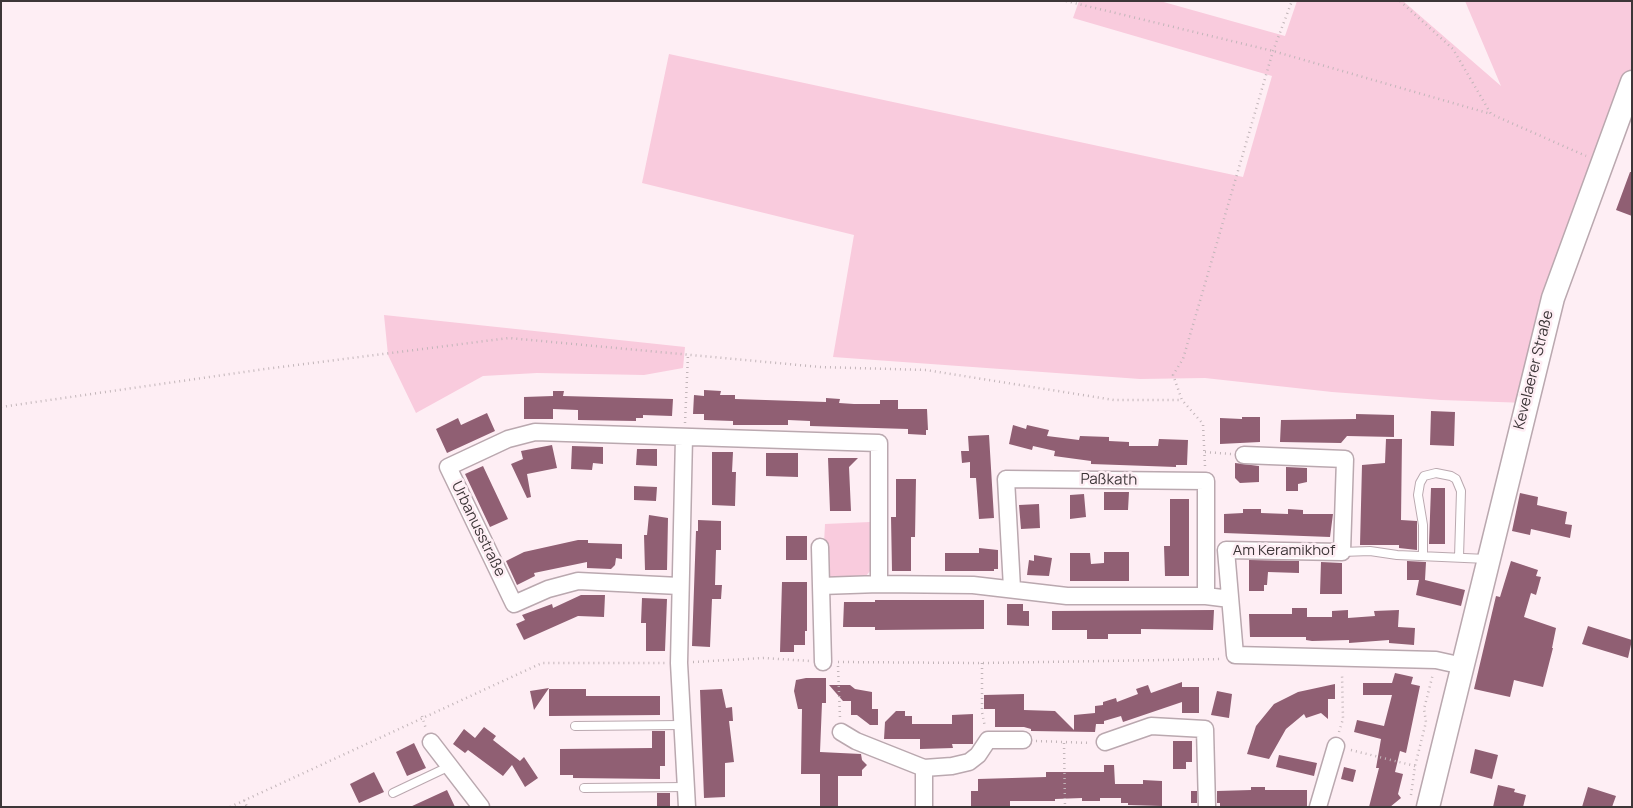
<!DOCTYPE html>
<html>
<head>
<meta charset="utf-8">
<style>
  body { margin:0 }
  #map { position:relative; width:1633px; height:808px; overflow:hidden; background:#feeef4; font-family:Manrope,sans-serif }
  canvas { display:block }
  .frame { position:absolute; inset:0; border:2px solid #3d3638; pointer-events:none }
</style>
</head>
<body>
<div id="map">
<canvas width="1633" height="808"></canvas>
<div class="frame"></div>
</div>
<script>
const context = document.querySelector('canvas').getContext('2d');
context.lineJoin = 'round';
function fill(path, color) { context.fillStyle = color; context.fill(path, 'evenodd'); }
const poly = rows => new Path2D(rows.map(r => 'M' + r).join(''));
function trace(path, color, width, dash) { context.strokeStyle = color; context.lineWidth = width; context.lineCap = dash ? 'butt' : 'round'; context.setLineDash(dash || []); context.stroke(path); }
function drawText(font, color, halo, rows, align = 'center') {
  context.font = font + ' Manrope,sans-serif'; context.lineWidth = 5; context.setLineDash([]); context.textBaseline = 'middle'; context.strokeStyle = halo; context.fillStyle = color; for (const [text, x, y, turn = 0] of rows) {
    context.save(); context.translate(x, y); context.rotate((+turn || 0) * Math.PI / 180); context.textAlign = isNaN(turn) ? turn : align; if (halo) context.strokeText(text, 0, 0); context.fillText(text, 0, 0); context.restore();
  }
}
fill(poly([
  [1079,1,1160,1,1285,36,1297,1,1403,1,1501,86,1465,1,1632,1,1632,72,1554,299,1543,276,1553,298,1527,403,1441,400,1332,392,1205,378,1140,379,833,357,854,235,642,183,669,54,1243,177,1272,76,1073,18],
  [384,315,685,347,683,368,644,375,537,373,483,376,416,413,388,355],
  [870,522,870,571,862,581,833,581,828,577,823,563,825,524]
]), '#f9cbdd');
fill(poly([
  [1630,172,1632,172,1632,216,1616,210],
  [704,390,721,391,720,395,735,395,735,399,826,402,826,398,840,399,839,403,854,404,880,404,880,400,898,400,898,409,927,409,928,430,926,430,926,435,908,434,908,429,810,426,810,421,788,420,788,425,733,425,733,421,704,420,704,414,693,414,694,395,704,396],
  [553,391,564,391,563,396,673,399,672,416,643,415,643,418,636,418,636,421,578,420,578,410,553,409,553,419,524,419,524,397,553,396],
  [1431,411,1455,412,1454,446,1430,445],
  [487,413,495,431,447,453,436,429,458,418,461,425],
  [1356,414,1394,415,1394,437,1347,436,1341,443,1280,442,1281,420,1356,419],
  [1242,417,1260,417,1260,442,1220,444,1220,418,1242,419],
  [1013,425,1026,429,1027,425,1049,430,1047,436,1079,440,1080,436,1109,437,1109,441,1129,442,1129,446,1158,446,1159,439,1188,440,1187,465,1176,465,1176,467,1091,464,1091,461,1054,456,1055,451,1033,446,1032,450,1009,444],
  [989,435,994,518,979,519,976,478,970,478,970,462,962,463,961,451,969,451,968,436],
  [1386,439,1402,439,1401,520,1417,521,1417,550,1399,548,1399,545,1360,545,1362,465,1385,463],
  [552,445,557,468,527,474,531,497,527,498,511,464,523,459,521,451],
  [572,446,603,447,603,464,593,463,592,470,571,469],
  [637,449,657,449,657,466,636,465],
  [712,452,733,452,732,472,736,472,735,506,712,505],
  [766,453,798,453,798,477,766,476],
  [828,458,858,458,849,467,851,511,830,511],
  [1235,463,1259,466,1259,482,1240,483,1235,478],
  [483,466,508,519,490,527,465,474],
  [1286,467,1307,468,1307,482,1298,484,1298,491,1286,491],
  [896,479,916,479,915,537,911,537,911,571,892,571,891,517,896,517],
  [634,486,657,487,656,501,634,500],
  [1431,488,1445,488,1445,544,1429,544],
  [1104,492,1129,492,1128,510,1104,510],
  [1520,493,1538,497,1537,505,1567,512,1565,524,1572,525,1570,538,1531,529,1530,535,1512,531],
  [1084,494,1086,517,1070,519,1070,495],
  [1170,499,1189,499,1189,576,1165,576,1164,546,1170,546],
  [1039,504,1040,528,1021,529,1019,505],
  [1243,509,1261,509,1261,513,1288,514,1288,509,1303,510,1303,514,1333,514,1330,537,1224,533,1224,514,1243,513],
  [649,515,668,518,667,570,645,570,644,535,647,535],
  [698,520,721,521,721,550,716,550,715,585,722,585,721,599,712,599,710,647,692,646,696,531,698,531],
  [786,536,807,536,807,560,786,560],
  [578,540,588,540,588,543,622,544,622,559,616,558,615,565,611,569,587,568,587,562,534,573,535,576,517,585,506,561,524,552],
  [979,548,998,550,998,569,994,569,994,571,945,571,945,553,979,553],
  [1104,552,1129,552,1129,581,1070,581,1070,553,1090,553,1091,564,1104,563],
  [1034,555,1052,558,1049,576,1027,575,1029,560,1034,561],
  [1249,560,1299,561,1299,573,1268,572,1267,585,1264,585,1264,591,1249,591],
  [1407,561,1426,562,1425,580,1465,590,1461,606,1416,595,1419,580,1407,580],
  [1511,561,1538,570,1536,576,1541,577,1536,595,1531,593,1524,617,1556,628,1552,648,1553,648,1543,687,1514,680,1510,697,1474,689,1496,596,1500,597],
  [1321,562,1342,563,1342,594,1320,594],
  [782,582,807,582,807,631,805,631,805,645,794,645,794,652,780,652],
  [581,595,605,595,604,617,578,616,524,640,516,624,525,620,522,615,552,604,553,608],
  [642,598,667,599,665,651,646,651,646,623,641,623],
  [875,600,984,600,984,629,875,630,875,627,843,627,844,602,875,602],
  [1007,604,1023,604,1023,611,1029,611,1029,626,1007,625],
  [1292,608,1307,608,1307,617,1332,617,1332,611,1348,610,1348,618,1375,616,1374,611,1399,610,1398,627,1415,628,1414,645,1389,643,1389,640,1349,643,1349,640,1312,641,1306,640,1306,637,1250,637,1249,614,1292,614],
  [1214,610,1213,630,1141,629,1141,634,1108,634,1108,639,1087,639,1087,630,1052,630,1052,611],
  [1588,626,1632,640,1628,658,1582,644],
  [1395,673,1413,677,1411,684,1420,686,1406,753,1400,751,1395,772,1403,774,1398,794,1401,798,1390,807,1369,807,1379,768,1376,768,1381,739,1354,732,1357,720,1384,726,1392,695,1363,695,1363,683,1392,683],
  [806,678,826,678,826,703,822,703,820,752,861,754,862,760,867,765,862,770,862,776,838,776,838,807,820,807,820,774,801,774,802,709,798,709,794,691,796,680],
  [1182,682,1182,687,1199,687,1199,713,1182,713,1182,702,1123,722,1121,716,1104,721,1104,724,1096,724,1095,732,1031,731,1031,729,1024,727,995,727,995,709,984,709,984,695,1024,694,1024,710,1055,711,1074,730,1074,715,1095,713,1095,706,1103,705,1103,702,1116,698,1117,702,1138,694,1136,689,1148,685,1151,693],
  [1335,684,1335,699,1328,699,1328,719,1321,713,1306,718,1304,714,1286,729,1269,759,1247,754,1256,726,1274,704,1298,692],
  [829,685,850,685,855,689,872,692,872,709,878,709,878,725,870,725,857,715,851,715,851,701,843,701],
  [549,688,534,710,530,691],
  [549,689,586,689,586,696,660,696,660,715,549,716],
  [722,689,726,708,732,707,733,721,729,721,734,762,725,763,725,797,704,798,700,690],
  [1217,691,1232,694,1229,718,1211,715],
  [896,711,905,711,905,716,912,716,912,724,952,724,952,715,973,714,973,744,952,744,953,748,920,749,920,739,884,739,885,722],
  [484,727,496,736,493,740,520,761,524,757,538,778,525,787,512,765,503,776,468,750,465,753,453,744,464,729,475,738],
  [652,731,665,731,665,766,660,766,660,779,573,778,573,775,560,775,560,749,652,748],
  [1173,741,1192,741,1192,762,1186,762,1186,769,1173,769],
  [414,743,426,768,407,776,396,752],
  [1475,749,1498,755,1492,779,1470,773],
  [1279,755,1317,763,1314,776,1276,767],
  [1104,765,1114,765,1115,784,1143,784,1143,780,1162,781,1162,806,1128,805,1128,803,1121,803,1121,798,1100,798,1100,801,1082,801,1082,798,1055,799,1055,801,1010,801,1010,806,971,806,971,791,978,791,978,779,1046,777,1046,772,1104,772],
  [1344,767,1356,770,1353,782,1341,779],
  [374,772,384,792,359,803,350,784],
  [1498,785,1515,789,1514,792,1526,795,1523,807,1493,807],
  [1251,787,1265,787,1265,790,1307,790,1307,807,1220,807,1220,803,1217,803,1217,791,1251,790],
  [1588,787,1616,796,1612,807,1582,807],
  [447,790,455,807,410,807],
  [1191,791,1197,791,1197,803,1191,803],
  [657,793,670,793,670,807,657,807]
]), '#905f73');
const service = poly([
  [1342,552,1370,551,1397,555,1487,559],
  [1423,555,1423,525,1418,495,1420,483,1424,476,1436,473,1451,476,1456,479,1461,491,1459,557],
  [575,726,682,725],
  [584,788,686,787],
  [393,793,450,766]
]);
const minor = poly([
  [684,437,679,663,687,807],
  [1244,455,1345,459,1342,552,1226,550,1235,655,1436,660,1463,666],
  [820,547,821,586,879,584,973,585,1067,596,1206,596,1230,599],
  [679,586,578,581,548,589,514,604,448,467,508,439,535,432,879,443,879,584],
  [821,586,823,662],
  [1012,588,1006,479,1206,481,1206,596],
  [841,732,856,741,924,768,924,807],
  [431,742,481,807],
  [1105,742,1151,726,1205,729,1207,807],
  [924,768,952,766,969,762,978,755,988,740,1023,740],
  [1318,807,1336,746]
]);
const secondary = poly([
  [1428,807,1553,298,1632,82]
]);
trace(service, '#baa8af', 10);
trace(minor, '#baa8af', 19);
trace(secondary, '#baa8af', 25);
trace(poly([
  [1066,1,1273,51,1491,114],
  [1400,1,1453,49,1491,114,1586,156],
  [1,407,265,369,509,338,820,367,926,370,1114,400,1182,400],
  [685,423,688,355],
  [1205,452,1231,454],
  [1205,466,1203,424,1182,400,1173,375,1183,359,1273,51,1292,1],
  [693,662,764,658,810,661],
  [838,662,982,663,1222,659],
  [982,663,982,712,985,727],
  [838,666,840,718],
  [422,716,426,729],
  [1339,732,1343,719,1342,673],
  [1036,741,1091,743],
  [1064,743,1065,807],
  [1351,750,1415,766],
  [1411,795,1415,766,1426,722,1424,709,1433,674],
  [244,800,247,807],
  [230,807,542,663,665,663]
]), '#c2b5b9', 2.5, [1, 4]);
trace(service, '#fff', 8);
trace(minor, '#fff', 16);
trace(secondary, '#fff', 22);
drawText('15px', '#3d3638', '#feeef4', [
  ["Kevelaerer Straße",1534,370,-76],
  ["Paßkath",1109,480,1],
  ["Urbanusstraße",478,529,64],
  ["Am Keramikhof",1284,551]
]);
</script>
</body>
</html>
